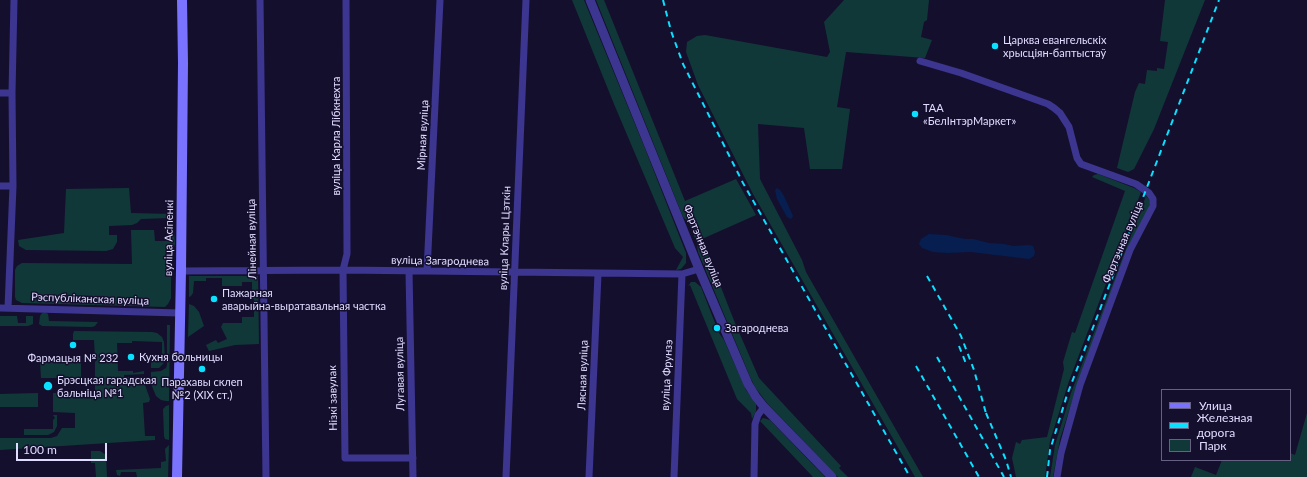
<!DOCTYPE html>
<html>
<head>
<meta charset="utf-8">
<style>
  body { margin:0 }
  #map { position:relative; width:1307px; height:477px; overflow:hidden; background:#150f2e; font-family:Lato,sans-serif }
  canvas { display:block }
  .legend { position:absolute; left:1161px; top:389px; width:130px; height:72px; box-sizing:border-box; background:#150f2e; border:1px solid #666182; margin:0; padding:5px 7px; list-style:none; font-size:12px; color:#e0dcff }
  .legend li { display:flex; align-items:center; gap:8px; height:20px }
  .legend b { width:20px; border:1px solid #666182 }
  .scale { position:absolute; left:16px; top:443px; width:91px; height:18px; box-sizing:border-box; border:2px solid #e0dcff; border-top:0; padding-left:5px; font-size:12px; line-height:14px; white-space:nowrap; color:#e0dcff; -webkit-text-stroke:3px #150f2e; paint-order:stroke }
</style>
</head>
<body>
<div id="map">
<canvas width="1307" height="477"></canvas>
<ul class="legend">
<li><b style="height:5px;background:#7973ff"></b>Улица</li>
<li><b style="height:5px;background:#08e1ff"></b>Железная дорога</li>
<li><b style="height:11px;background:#113838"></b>Парк</li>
</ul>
<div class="scale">100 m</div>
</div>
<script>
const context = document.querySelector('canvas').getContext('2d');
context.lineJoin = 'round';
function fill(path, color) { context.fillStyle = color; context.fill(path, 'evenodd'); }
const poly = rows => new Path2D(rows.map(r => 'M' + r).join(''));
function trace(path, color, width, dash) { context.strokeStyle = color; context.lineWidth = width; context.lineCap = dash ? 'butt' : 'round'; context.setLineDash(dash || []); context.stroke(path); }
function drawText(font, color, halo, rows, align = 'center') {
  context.font = font + ' Lato,sans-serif'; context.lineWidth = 3; context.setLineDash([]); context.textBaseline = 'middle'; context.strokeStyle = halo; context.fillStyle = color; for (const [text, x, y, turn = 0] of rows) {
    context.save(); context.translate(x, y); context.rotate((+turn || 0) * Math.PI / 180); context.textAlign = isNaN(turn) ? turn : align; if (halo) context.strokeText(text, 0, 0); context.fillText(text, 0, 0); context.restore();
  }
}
fill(poly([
  [572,0,584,0,644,146,686,253,686,263,681,269,676,270,683,257,675,248,614,104],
  [596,0,604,0,685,201,736,179,756,215,702,239,735,323,759,378,841,466,839,468,848,477,838,477,767,403,755,387,751,379,698,252,697,244,689,223,683,217],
  [844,0,929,0,927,20,924,22,921,37,932,40,925,58,846,52,837,107,850,109,842,169,810,169,804,128,758,124,760,179,802,260,806,272,923,477,915,477,753,194,698,85,686,52,687,42,697,36,705,35,827,57,830,52,824,22],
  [1165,0,1205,0,1154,129,1134,169,1128,172,1117,168,1135,92,1139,83,1145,84,1147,70,1157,71,1157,68,1164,69,1168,42,1160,41],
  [1098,174,1134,188,1141,192,1069,381,1050,441,1045,477,1016,477,1012,458,1016,442,1020,444,1022,440,1047,437,1064,369,1063,362,1072,332,1075,333,1125,191,1092,177,1094,175],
  [129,188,131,213,173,214,172,216,169,218,141,219,137,223,132,225,109,226,109,235,117,235,117,242,113,249,106,251,26,250,19,246,18,240,64,233,66,189],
  [1146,196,1150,201,1149,208,1081,373,1060,439,1053,477,1050,477,1055,445,1071,393],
  [131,230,154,230,155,241,171,241,171,230,174,232,175,244,168,259,168,270,171,273,171,298,168,304,165,307,22,303,16,300,15,297,15,270,17,266,22,263,132,264],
  [189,276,258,276,259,344,235,345,209,351,206,345,216,340,218,343,227,339,221,327,223,323,242,323,242,317,254,317,254,299,252,299,252,282,242,282,242,286,222,286,222,278,206,278,206,281,194,281,193,293,191,296,189,297],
  [691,282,695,282,701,287,719,333,724,340,746,390,756,404,756,411,752,419,751,413,737,399,690,285,688,286],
  [189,304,194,306,199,312,204,326,188,337],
  [45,312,48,314,49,321,98,322,95,326,92,327,42,326,39,324,40,316,42,313],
  [0,316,17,316,18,323,26,323,26,316,33,316,33,324,28,326,0,326],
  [167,325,170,325,169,401,166,401,161,400,156,396,151,384,151,372,161,371,166,368,167,365],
  [74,331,152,332,157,333,162,337,164,342,165,361,163,364,159,368,151,368,151,362,162,362,162,342,132,341,132,343,117,343,118,371,133,371,133,373,144,371,144,374,124,375,124,377,145,377,145,385,150,399,149,402,143,403,145,436,155,436,155,440,0,450,0,438,51,438,57,436,62,428,75,428,75,413,53,412,53,393,81,393,83,394,85,392,95,392,95,362,97,360,95,358,94,340,73,340,73,334],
  [78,360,78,362,81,362,81,378,41,378,40,361],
  [38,393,38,407,0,407,0,394],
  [169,405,169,440,165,439,164,436,163,409,166,406],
  [1307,413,1307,477,1191,477,1195,467,1216,475,1222,460,1290,460,1290,453,1295,455],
  [53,415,57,415,57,426,54,432,48,435,24,435,24,429,53,429,53,420,55,418],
  [763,418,770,420,825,477,813,477,760,421],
  [169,445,168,477,137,477,136,472,121,472,120,476,117,475,116,470,161,468,161,462,166,461,165,449],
  [91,451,100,451,106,455,107,477,96,477,95,463,91,463]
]), '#113838');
fill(poly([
  [777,188,780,190,784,196,793,216,791,219,787,217,777,199,775,190],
  [929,234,946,235,965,239,973,239,989,243,1004,244,1013,246,1029,245,1033,246,1035,252,1034,256,1029,259,971,252,947,253,933,252,922,248,919,244,921,239]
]), '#061f50');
trace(poly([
  [260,0,266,477],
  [346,0,347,248,347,254,343,270,345,458,413,458],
  [920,61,961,73,1048,104,1054,108,1060,113,1069,127,1077,158,1081,164,1136,184,1149,193,1153,199,1153,206,1130,250,1080,385,1061,453,1057,477],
  [0,93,12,93],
  [0,186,13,186],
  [181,271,343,270,682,274,699,269],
  [409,271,413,477],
  [427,271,440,0],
  [0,308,180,313],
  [8,308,13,186,12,93,14,0],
  [506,477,526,0],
  [589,477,598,274],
  [674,477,682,274],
  [754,477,755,424,758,415,764,407]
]), '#3c3690', 7);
trace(poly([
  [590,0,699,269,748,384,756,397,764,407,832,477]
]), '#3c3690', 9);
trace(poly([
  [177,477,181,271,183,63,182,0]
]), '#7973ff', 10);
trace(poly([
  [663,0,671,31,683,64,743,183,910,477],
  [927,276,961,336,974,370,987,417],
  [959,346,967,366],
  [937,357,1004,477],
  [916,366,979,477],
  [986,413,1006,460,1011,477],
  [1047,477,1050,450,1067,395,1219,0]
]), '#08e1ff', 2, [6, 5]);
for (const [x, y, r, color] of [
  [995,46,4,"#08e1ff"],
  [915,114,4,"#08e1ff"],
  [214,299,4,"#08e1ff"],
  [717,328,4,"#08e1ff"],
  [73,345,4,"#08e1ff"],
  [131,357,4,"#08e1ff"],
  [202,369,4,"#08e1ff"],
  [48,386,5,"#08e1ff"]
]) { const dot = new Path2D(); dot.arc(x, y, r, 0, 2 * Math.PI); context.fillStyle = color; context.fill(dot); trace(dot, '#150f2e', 1.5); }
drawText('11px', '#e0dcff', '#150f2e', [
  ["Царква евангельскіх",1003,40],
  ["хрысціян-баптыстаў",1003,53],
  ["ТАА",923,108],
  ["«БелІнтэрМаркет»",923,121],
  ["Пажарная",222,293],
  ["аварыйна-выратавальная частка",222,306],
  ["Загароднева",725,328],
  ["Кухня больницы",139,357],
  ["Фармацыя № 232",73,358,"center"],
  ["Брэсцкая гарадская",57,380],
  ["бальніца №1",57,393],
  ["Парахавы склеп",202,382,"center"],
  ["№2 (XIX ст.)",202,395,"center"]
], 'left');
drawText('11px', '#e0dcff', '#150f2e', [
  ["Мірная вуліца",423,135,-87],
  ["вуліца Карла Лібкнехта",336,136,-90],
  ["вуліца Асіпенкі",169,238,-89],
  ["вуліца Клары Цэткін",505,238,-88],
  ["Лінейная вуліца",252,239,-91],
  ["Фартэчная вуліца",1123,242,-67],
  ["Фартэчная вуліца",703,246,68],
  ["вуліца Загароднева",440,261,1],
  ["Рэспубліканская вуліца",90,299,2],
  ["Лугавая вуліца",400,374,-91],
  ["Лясная вуліца",583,375,-88],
  ["вуліца Фрунзэ",667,375,-87],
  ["Нізкі завулак",333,398,-91]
]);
</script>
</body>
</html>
